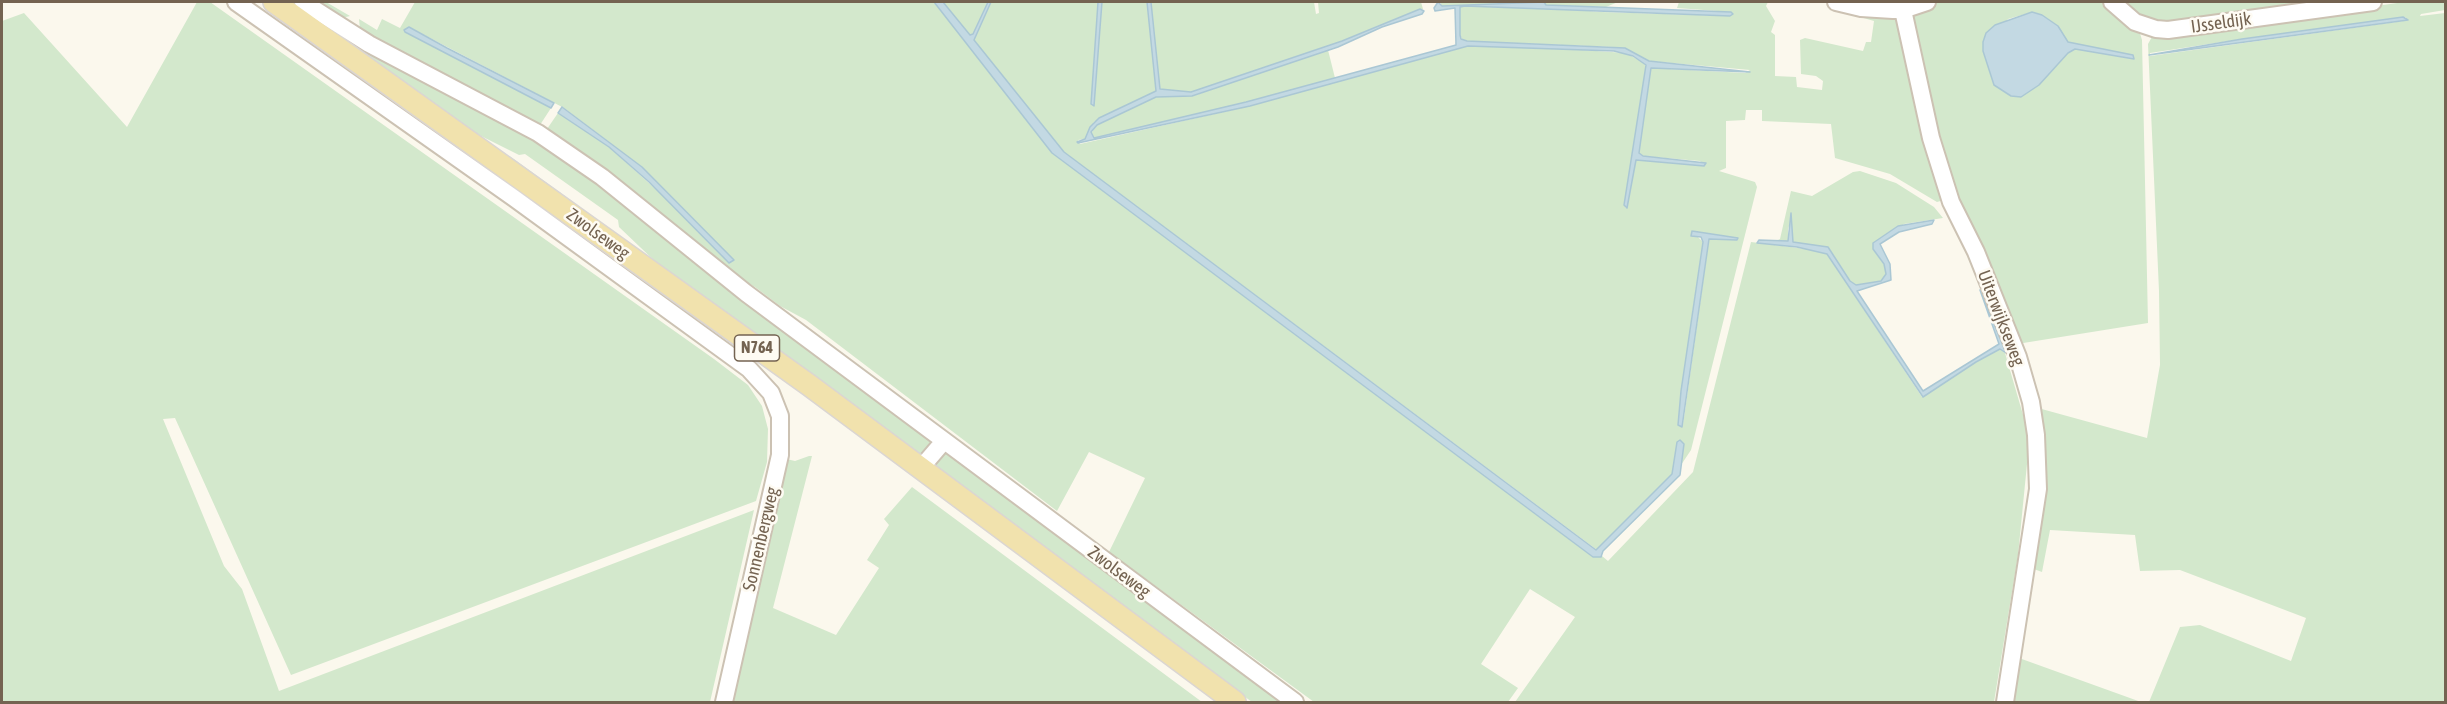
<!DOCTYPE html>
<html>
<head>
<meta charset="utf-8">
<style>
  body { margin:0 }
  #map { position:relative; width:2447px; height:704px; overflow:hidden; background:#fbf8ed; font-family:"Asap Condensed",sans-serif }
  canvas { display:block }
  .frame { position:absolute; inset:0; border:3px solid #746351; pointer-events:none }
</style>
</head>
<body>
<div id="map">
<canvas width="2447" height="704"></canvas>
<div class="frame"></div>
</div>
<script>
const context = document.querySelector('canvas').getContext('2d');
context.lineJoin = 'round';
function fill(path, color) { context.fillStyle = color; context.fill(path, 'evenodd'); }
const poly = rows => new Path2D(rows.map(r => 'M' + r).join(''));
function trace(path, color, width, dash) { context.strokeStyle = color; context.lineWidth = width; context.lineCap = dash ? 'butt' : 'round'; context.setLineDash(dash || []); context.stroke(path); }
function drawText(font, color, halo, rows, align = 'center') {
  context.font = font + ' "Asap Condensed",sans-serif'; context.lineWidth = 5; context.setLineDash([]); context.textBaseline = 'middle'; context.strokeStyle = halo; context.fillStyle = color; for (const [text, x, y, turn = 0] of rows) {
    context.save(); context.translate(x, y); context.rotate((+turn || 0) * Math.PI / 180); context.textAlign = isNaN(turn) ? turn : align; if (halo) context.strokeText(text, 0, 0); context.fillText(text, 0, 0); context.restore();
  }
}
fill(poly([
  [197,2,210,2,714,359,748,385,762,406,768,429,767,462,756,501,291,675,175,418,163,419,224,566,242,589,279,691,754,510,710,702,2,702,2,21,24,13,127,127],
  [281,2,292,2,315,18,552,146,936,441,922,459,684,289,619,227,618,220,525,154,519,155,455,123],
  [311,2,326,2,350,16,338,19],
  [415,2,934,2,1052,153,1593,557,1602,556,1608,561,1693,472,1751,242,1822,251,1827,254,1922,397,1976,362,2000,349,2005,353,2026,425,2028,454,2018,555,1994,702,1515,702,1575,617,1530,589,1481,664,1518,688,1508,702,1314,702,1109,552,1145,478,1089,452,1057,511,806,320,780,306,755,287,716,264,550,136,547,129,558,113,609,147,734,260,642,167,564,108,409,27,404,30,551,108,540,125,360,30,359,19,377,30,382,19,400,28],
  [943,2,988,2,973,34,969,35],
  [991,2,1098,2,1091,104,1094,106,1102,2,1147,2,1156,91,1094,122,1085,139,1078,140,1080,144,1250,106,1468,46,1523,46,1626,53,1644,63,1646,67,1624,205,1626,208,1636,160,1704,166,1700,161,1643,156,1639,153,1651,68,1745,73,1750,70,1649,61,1613,47,1463,41,1460,35,1460,7,1527,6,1601,12,1730,16,1731,12,1677,8,1679,2,1768,2,1766,6,1775,21,1771,32,1775,35,1775,76,1796,77,1797,87,1822,90,1823,81,1816,76,1801,74,1800,40,1805,38,1863,51,1866,42,1871,42,1874,21,1853,15,1853,11,1895,17,1901,27,1944,200,1937,202,1890,174,1835,158,1831,124,1762,121,1762,110,1746,110,1745,120,1726,121,1726,168,1719,171,1755,182,1757,187,1691,450,1681,465,1684,444,1680,440,1672,474,1597,550,1064,152,974,40],
  [1692,231,1738,238,1737,240,1709,239,1683,425,1691,322,1703,242],
  [1151,2,1314,2,1316,14,1319,13,1318,2,1421,2,1423,9,1342,41,1191,92,1160,89],
  [1440,2,1537,2,1442,6],
  [1544,2,1618,2,1606,7,1546,5],
  [1933,2,2107,2,2138,27,2142,40,2148,323,2017,344,1942,160,1912,19,1916,12],
  [2032,12,2042,15,2058,26,2068,42,2133,59,2075,49,1994,85,1983,51,2008,19],
  [2115,2,2359,2,2218,22,2143,22],
  [2404,2,2445,2,2445,10,2421,14,2420,16,2445,13,2445,702,2149,702,2180,627,2200,625,2291,661,2306,618,2180,570,2140,571,2135,535,2050,530,2042,572,2031,568,2043,488,2045,452,2038,408,2147,438,2160,365,2159,291,2148,44,2153,35,2252,24],
  [2406,17,2403,21,2150,56,2150,53,2242,39],
  [1328,50,1335,78,1246,102,1094,138,1091,134,1096,125,1156,97,1193,96],
  [491,148,511,157,616,233,639,254],
  [1860,171,1896,183,1934,207,1943,218,1904,224,1873,249,1887,269,1885,278,1881,281,1856,285,1850,281,1828,247,1793,242,1788,226,1788,241,1776,241,1780,239,1791,191,1812,196,1853,172],
  [947,449,1286,702,1252,702,933,467],
  [809,456,812,456,773,608,836,635,879,568,867,560,889,525,884,519,912,487,1202,702,726,702,782,458,795,461],
  [2019,658,2141,702,2012,702]
]), '#d3e8cc');
const water = poly([
  [934,2,943,2,970,35,973,34,988,2,991,2,974,40,1064,152,1596,550,1672,474,1677,442,1680,440,1684,444,1680,475,1603,551,1601,557,1593,557,1052,153,934,2],
  [1098,2,1102,2,1094,106,1091,104,1098,2],
  [1147,2,1151,2,1160,89,1191,92,1342,41,1420,9,1424,11,1422,14,1382,27,1338,47,1192,96,1156,97,1097,125,1091,132,1094,138,1246,102,1456,45,1455,8,1435,11,1434,8,1438,2,1442,6,1544,2,1546,5,1731,12,1733,14,1730,16,1465,6,1460,7,1460,35,1461,39,1467,41,1625,48,1649,61,1750,72,1651,68,1639,153,1643,156,1706,163,1704,166,1636,160,1627,208,1624,205,1646,65,1633,56,1614,51,1468,46,1250,106,1078,143,1077,142,1085,139,1090,127,1099,118,1156,91,1147,2],
  [2032,12,2042,15,2058,26,2068,42,2133,55,2134,59,2075,49,2068,53,2039,85,2021,97,2011,96,1994,85,1983,51,1983,42,1986,33,1995,25,2032,12],
  [2403,17,2408,20,2149,55,2242,39,2403,17],
  [409,27,447,48,554,103,551,108,405,32,404,30,409,27],
  [562,107,642,167,734,260,729,263,649,182,609,147,558,113,562,107],
  [1791,213,1793,242,1828,247,1850,281,1856,285,1881,281,1886,274,1884,264,1873,249,1873,243,1898,226,1934,220,1932,224,1899,232,1880,244,1890,264,1891,280,1857,291,1923,391,1999,344,1980,290,2006,353,2000,349,1976,362,1923,397,1827,254,1797,247,1757,243,1759,240,1788,241,1791,213],
  [1692,231,1738,238,1737,240,1709,239,1682,427,1678,425,1681,391,1703,242,1701,237,1691,236,1692,231]
]);
fill(water, '#c3d9e3');
trace(water, '#aac7d4', 1.5);
const minor = poly([
  [236,2,514,198,749,369,771,393,780,416,780,455,724,702],
  [303,2,369,44,538,133,602,177,746,293,1295,702],
  [1836,2,1861,8,1893,10,1903,10,1927,2],
  [2112,2,2135,22,2156,29,2168,30,2373,2],
  [1903,10,1931,138,1951,202,1976,252,2018,357,2031,402,2036,435,2038,489,2005,702],
  [920,469,944,441]
]);
const major = poly([
  [274,2,809,385,1235,702]
]);
trace(minor, '#ccc2b3', 20);
trace(major, '#dbd6d2', 24);
trace(minor, '#fff', 16);
trace(major, '#f1e2ad', 21);
for (const [x, y, w] of [
  [757,348,45]
]) { const box = new Path2D(); box.roundRect(x - w / 2, y - 13, w, 26, 4.5); context.fillStyle = '#fefbf3'; context.fill(box); trace(box, '#746351', 1.5); }
drawText('bold 16px', '#746351', null, [
  ["N764",757,348]
]);
drawText('18px', '#746351', '#fefbf3', [
  ["IJsseldijk",2221,23,-8],
  ["Zwolseweg",598,234,36],
  ["Uiterwijkseweg",2001,318,69],
  ["Sonnenbergweg",761,539,-77],
  ["Zwolseweg",1119,572,37]
]);
</script>
</body>
</html>
